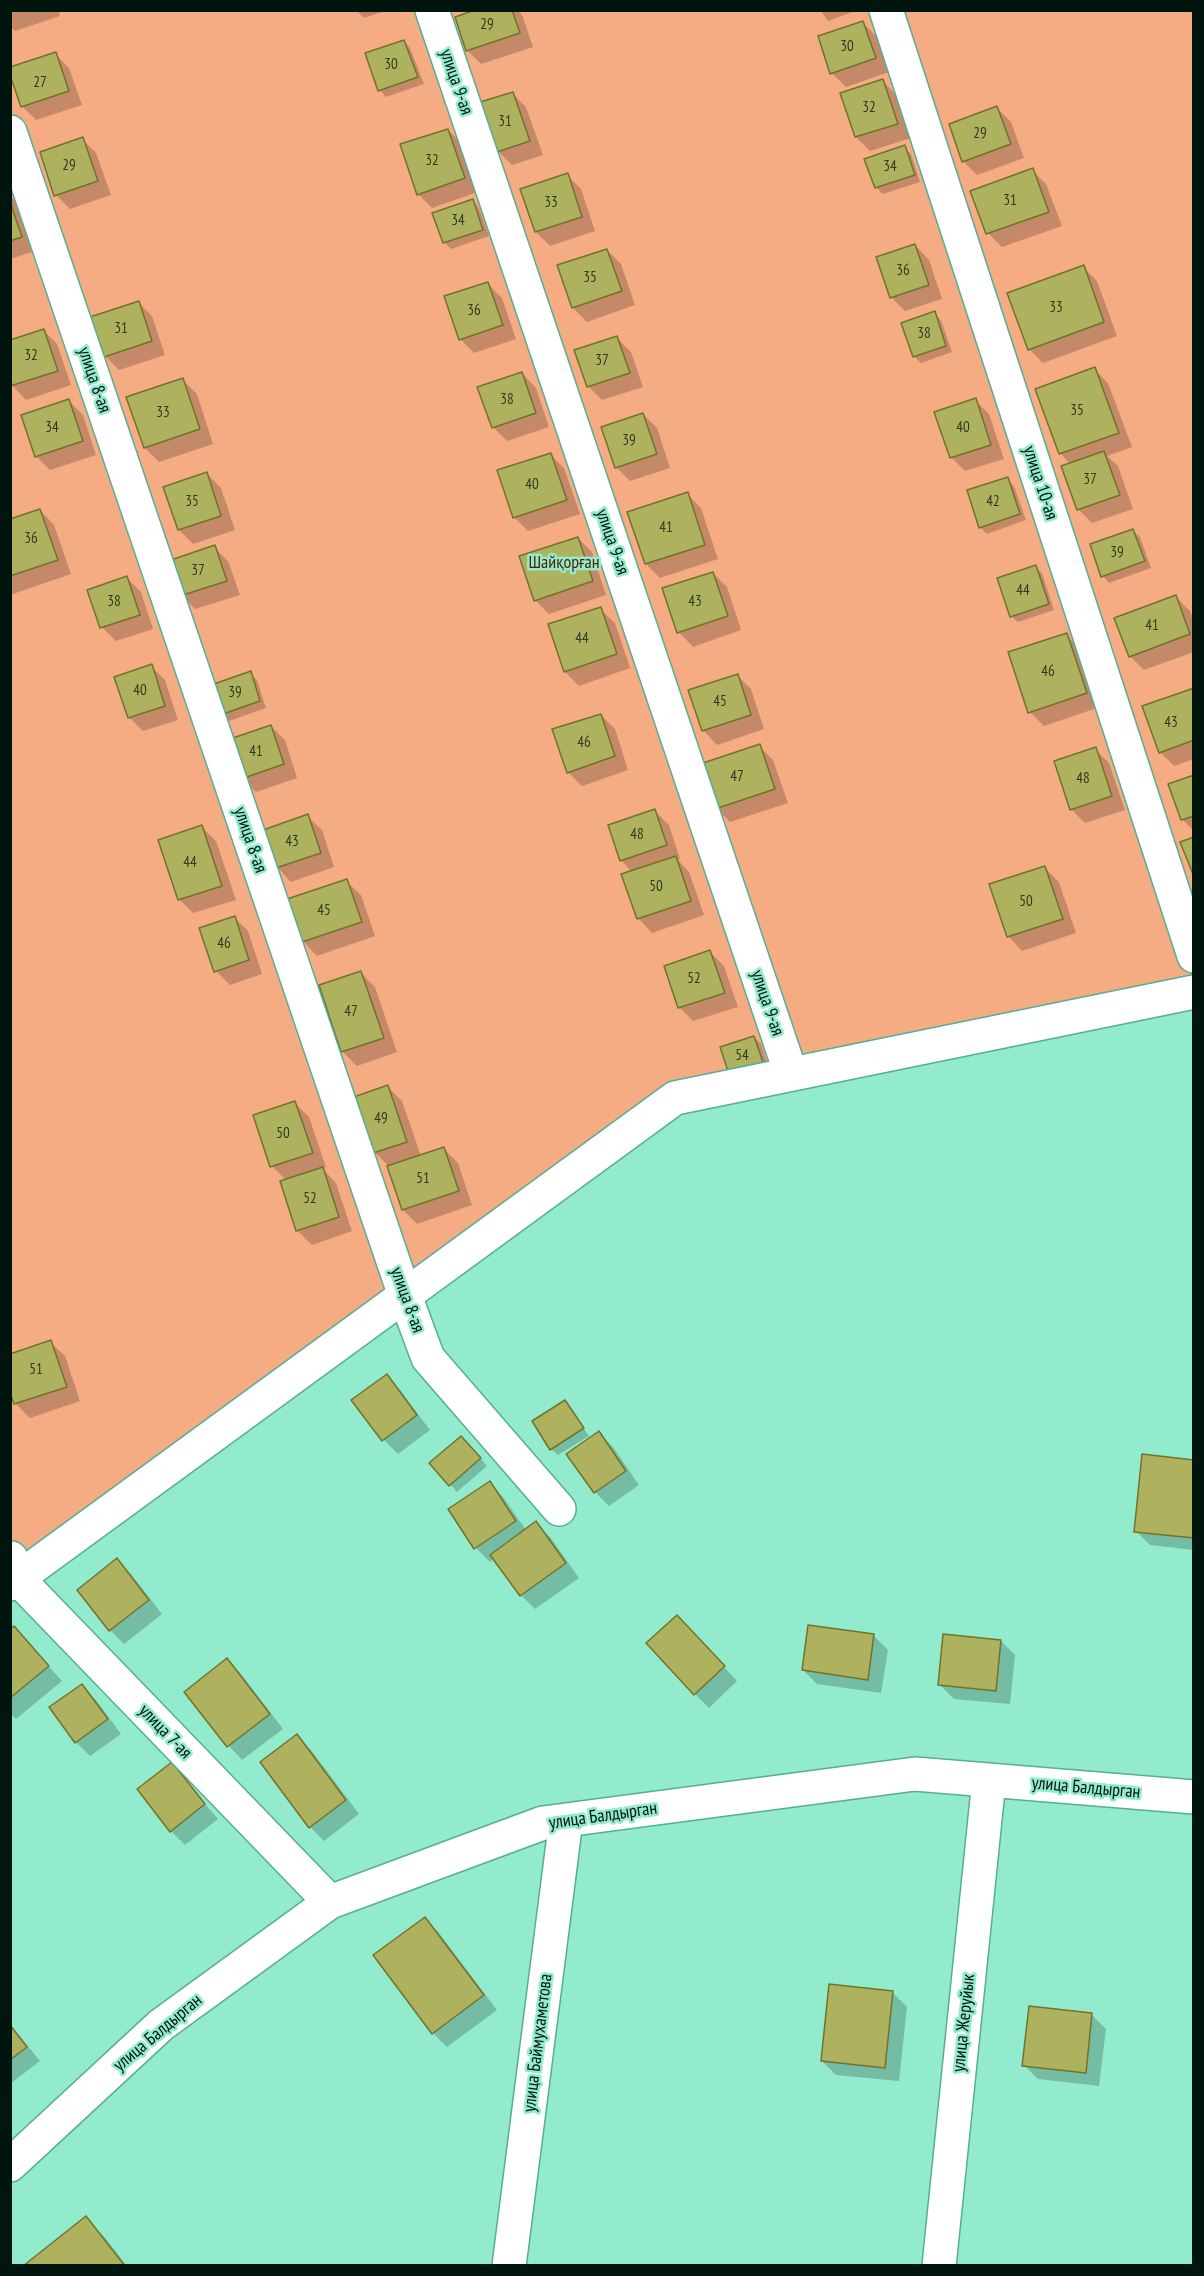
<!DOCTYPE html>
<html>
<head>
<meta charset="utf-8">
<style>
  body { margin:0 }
  #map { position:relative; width:1204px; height:2276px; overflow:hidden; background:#93ebcd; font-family:"PT Sans Narrow",sans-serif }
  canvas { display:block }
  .frame { position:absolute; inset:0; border:12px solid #00150d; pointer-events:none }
</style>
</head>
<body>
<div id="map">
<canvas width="1204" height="2276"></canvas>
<div class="frame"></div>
</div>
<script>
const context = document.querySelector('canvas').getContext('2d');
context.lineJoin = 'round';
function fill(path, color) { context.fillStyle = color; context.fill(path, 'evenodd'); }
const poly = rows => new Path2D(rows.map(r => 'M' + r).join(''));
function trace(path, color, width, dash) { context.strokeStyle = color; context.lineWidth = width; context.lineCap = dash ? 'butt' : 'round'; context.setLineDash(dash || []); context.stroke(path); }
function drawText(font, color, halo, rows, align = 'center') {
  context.font = font + ' "PT Sans Narrow",sans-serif'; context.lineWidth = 5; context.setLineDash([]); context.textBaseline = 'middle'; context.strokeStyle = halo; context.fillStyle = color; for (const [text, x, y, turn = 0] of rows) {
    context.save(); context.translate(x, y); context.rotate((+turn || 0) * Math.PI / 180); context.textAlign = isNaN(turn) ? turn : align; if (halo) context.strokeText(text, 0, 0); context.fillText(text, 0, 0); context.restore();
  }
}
fill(poly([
  [11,11,1193,11,1193,1004,698,1098,11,1576]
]), '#f5ac83');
fill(poly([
  [10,10,58,10,60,16,15,31,10,26],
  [356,10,388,10,364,18],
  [480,10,517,10,522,15,533,47,481,64,467,50],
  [820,10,858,10,828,21],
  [863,23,877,37,889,72,846,87,832,73],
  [404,41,410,48,424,84,386,97,380,90],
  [55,54,69,68,82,105,36,120,22,106],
  [882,80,896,95,911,138,870,151,856,137],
  [512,93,526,107,543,155,512,165,498,151],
  [997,108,1011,122,1024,158,977,175,963,161],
  [448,130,462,144,478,192,432,208,418,194],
  [82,139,96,153,111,195,70,209,56,195],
  [904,147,911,154,920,182,883,194,876,187],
  [1032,170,1046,184,1062,226,1002,247,988,233],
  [567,175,581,189,595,231,550,246,536,232,522,190],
  [10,196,20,205,35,251,10,259],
  [473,201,479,208,489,236,451,249,444,242],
  [915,245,929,260,942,299,905,311,891,297],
  [607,250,621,264,635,305,587,322,573,308],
  [1083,267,1097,281,1117,336,1043,363,1029,349],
  [488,284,502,298,516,339,474,353,460,339],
  [138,302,152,316,165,355,119,370,105,356],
  [934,313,941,320,952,352,921,363,914,356],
  [43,330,57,344,71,385,26,400,10,383],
  [617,338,631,352,643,387,602,400,588,386],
  [1094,369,1108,383,1132,447,1107,456,1118,466,1133,509,1092,523,1078,509,1070,464,1060,453],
  [522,373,536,388,549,427,507,441,493,427],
  [183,380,197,394,213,444,159,462,145,448],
  [975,400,989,414,1004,459,965,471,951,457],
  [69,401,83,415,96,455,50,470,36,456],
  [643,414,657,428,670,468,630,481,616,467],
  [550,454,564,468,580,514,528,531,514,517],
  [207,474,221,488,235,530,193,544,179,530],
  [1007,479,1014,486,1026,520,987,534,980,527],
  [687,494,701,508,718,559,660,578,646,564],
  [40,510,54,525,71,574,10,595,10,520],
  [1133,531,1140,537,1151,568,1109,583,1103,576],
  [578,538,592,552,606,595,549,614,535,600],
  [214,547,228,561,240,595,195,609,181,595],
  [1035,567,1042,573,1054,610,1018,622,1011,616],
  [713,573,727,587,741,630,693,647,679,632],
  [127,578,141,592,153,629,116,641,102,627],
  [1176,597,1190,611,1194,622,1194,652,1144,670,1130,656],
  [600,609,615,623,630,668,579,686,565,672],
  [1066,635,1080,649,1100,707,1044,726,1030,712],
  [151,666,165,680,178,720,143,731,129,717],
  [250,673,257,680,266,708,229,721,222,714],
  [737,675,751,689,764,729,717,745,703,730],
  [1194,689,1194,759,1174,766,1160,752],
  [601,715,615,729,628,770,582,786,568,772],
  [271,726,285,740,297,778,256,792,242,778],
  [759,746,773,760,788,803,730,822,716,808],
  [1095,749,1109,763,1125,810,1085,823,1071,809],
  [1194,777,1194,831,1182,819],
  [655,811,669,825,680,859,678,860,689,872,704,915,652,933,638,918,632,872,621,860],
  [307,816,322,830,334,867,291,882,277,867],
  [202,827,216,841,236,900,193,913,179,899],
  [1045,868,1059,882,1076,933,1022,951,1008,936],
  [346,881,361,895,375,936,317,956,303,941],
  [234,917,248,931,262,974,230,985,216,971],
  [710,952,724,966,738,1007,693,1021,679,1007],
  [361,973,375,987,397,1052,357,1066,343,1052,321,986],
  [754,1037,761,1044,770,1072,738,1083],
  [388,1087,402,1101,421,1156,444,1149,458,1163,472,1205,417,1224,403,1210,388,1166,375,1152],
  [295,1103,309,1117,326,1167,322,1168,336,1183,352,1231,312,1245,298,1231,282,1182,287,1181,272,1166],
  [50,1342,65,1356,80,1401,30,1418,16,1404,10,1388],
  [387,1376,400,1390,430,1430,398,1454,384,1440,354,1400],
  [565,1402,589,1436,558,1455,551,1449],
  [599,1433,613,1447,639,1485,609,1506,595,1492],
  [468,1444,487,1466,457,1492,431,1463],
  [1194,1461,1194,1550,1150,1545,1136,1531],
  [489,1482,503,1497,526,1530,536,1523,550,1537,579,1578,535,1609,521,1595,494,1559,490,1562,476,1548,450,1509],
  [117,1560,131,1574,162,1614,124,1644,110,1630],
  [14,1628,62,1681,16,1719,10,1713,10,1631],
  [691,1631,737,1681,709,1708,695,1694],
  [874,1636,888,1650,881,1693,817,1684,803,1670],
  [1001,1641,1015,1655,1010,1704,954,1699,940,1685],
  [227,1660,241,1674,283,1729,242,1760,229,1746,186,1692],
  [82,1686,96,1700,121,1734,90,1756,76,1742,52,1707],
  [297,1736,311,1750,359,1814,324,1841,310,1827],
  [171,1764,218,1819,185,1845,171,1831],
  [425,1919,439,1933,497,2010,447,2047,433,2033],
  [893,1993,907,2007,899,2081,836,2075,822,2061],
  [1092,2015,1106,2029,1099,2086,1038,2079,1024,2065],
  [10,2024,40,2061,10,2084],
  [86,2218,106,2239,127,2266,25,2266]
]), '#0003');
const building = poly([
  [475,10,512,10,520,33,466,51,455,17,475,10],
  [863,21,876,58,830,74,818,36,863,21],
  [404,40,418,77,378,91,365,53,404,40],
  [56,52,69,91,21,107,10,75,10,67,56,52],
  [883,79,898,124,855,137,840,93,883,79],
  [513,92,530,141,497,152,480,102,513,92],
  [997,106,1011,144,962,162,949,124,997,106],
  [448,129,465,178,417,195,400,144,448,129],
  [83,137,98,181,54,196,40,152,83,137],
  [905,145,915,175,875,188,864,159,905,145],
  [1033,168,1049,212,986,234,970,191,1033,168],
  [568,173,582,217,535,232,520,189,568,173],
  [473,199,483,230,443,243,432,213,473,199],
  [10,202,22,237,10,241,10,202],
  [915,244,929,285,890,298,876,257,915,244],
  [607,249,622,291,572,308,557,265,607,249],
  [1084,265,1104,322,1028,350,1007,293,1084,265],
  [488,282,503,325,459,340,444,296,488,282],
  [139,301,152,341,104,357,90,317,139,301],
  [935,311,946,346,913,357,901,323,935,311],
  [44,329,58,371,10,386,10,340,44,329],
  [617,336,630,373,587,387,574,350,617,336],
  [1095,367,1119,433,1059,454,1035,389,1095,367],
  [522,372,536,413,492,428,477,387,522,372],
  [183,378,200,429,144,448,126,397,183,378],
  [976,398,991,445,950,458,934,412,976,398],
  [69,399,83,441,35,457,21,415,69,399],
  [643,413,657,454,615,468,601,427,643,413],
  [1104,451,1120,495,1077,510,1061,466,1104,451],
  [551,453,567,500,513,518,497,470,551,453],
  [207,472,221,516,178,530,163,487,207,472],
  [1008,477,1020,514,979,528,967,490,1008,477],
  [688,492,705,545,645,564,627,512,688,492],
  [40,509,58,560,10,576,10,519,40,509],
  [1133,529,1145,561,1101,577,1090,544,1133,529],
  [578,537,593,581,534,601,519,556,578,537],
  [215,545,227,581,180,596,168,561,215,545],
  [1036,565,1049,604,1010,617,997,578,1036,565],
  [713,572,728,616,677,633,662,588,713,572],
  [127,576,140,615,100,628,87,590,127,576],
  [1176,595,1190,634,1129,657,1114,618,1176,595],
  [601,607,617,654,564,672,548,624,601,607],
  [1067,633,1087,693,1028,713,1008,652,1067,633],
  [152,664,165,706,128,718,114,677,152,664],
  [251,671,260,701,220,715,211,685,251,671],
  [738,674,751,715,702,731,688,690,738,674],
  [1194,688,1194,740,1159,753,1142,706,1194,688],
  [601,714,615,756,567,773,552,729,601,714],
  [271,725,284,764,241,779,227,740,271,725],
  [760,744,775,789,715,809,700,764,760,744],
  [1096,747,1112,796,1070,810,1054,761,1096,747],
  [1194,775,1194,816,1181,820,1168,784,1194,775],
  [655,809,667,845,620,861,608,825,655,809],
  [308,814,321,853,276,868,263,830,308,814],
  [202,825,222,886,178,900,158,840,202,825],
  [1194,837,1194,874,1193,874,1180,842,1194,837],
  [676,856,691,901,637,919,621,874,676,856],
  [1045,866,1063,919,1007,937,989,884,1045,866],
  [347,879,362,922,302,942,287,899,347,879],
  [235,916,249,960,214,972,199,928,235,916],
  [710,950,725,993,678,1008,664,966,710,950],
  [361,971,384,1038,341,1052,319,985,361,971],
  [754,1036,764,1065,730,1077,720,1047,754,1036],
  [388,1085,407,1142,373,1153,354,1097,388,1085],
  [295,1101,313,1153,270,1167,253,1115,295,1101],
  [444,1147,459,1191,402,1210,387,1166,444,1147],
  [323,1167,339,1217,296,1231,280,1181,323,1167],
  [51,1340,67,1387,14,1404,10,1393,10,1354,51,1340],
  [387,1374,417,1415,382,1441,351,1400,387,1374],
  [565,1400,584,1428,550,1450,532,1421,565,1400],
  [599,1431,626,1471,594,1493,566,1454,599,1431],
  [461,1436,481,1458,449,1486,429,1463,461,1436],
  [1142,1454,1194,1460,1194,1538,1134,1532,1142,1454],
  [490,1481,516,1521,474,1549,448,1509,490,1481],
  [536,1521,566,1563,520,1596,490,1555,536,1521],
  [117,1558,149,1600,109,1631,77,1590,117,1558],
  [677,1615,725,1666,694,1695,646,1643,677,1615],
  [808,1625,874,1634,868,1680,802,1670,808,1625],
  [14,1626,49,1666,10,1698,10,1629,14,1626],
  [943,1634,1001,1640,996,1691,938,1685,943,1634],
  [227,1658,270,1714,227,1747,184,1692,227,1658],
  [82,1684,108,1719,75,1743,49,1707,82,1684],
  [297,1734,346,1800,309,1828,260,1762,297,1734],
  [172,1762,205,1804,170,1832,137,1789,172,1762],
  [425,1917,484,1995,432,2034,373,1955,425,1917],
  [829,1984,893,1991,885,2068,821,2061,829,1984],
  [1029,2006,1092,2013,1086,2073,1022,2066,1029,2006],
  [10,2025,27,2047,10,2060,10,2025],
  [86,2216,125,2266,23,2266,86,2216]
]);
fill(building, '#aeb15e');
trace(building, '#71732b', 1.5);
const minor = poly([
  [432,10,791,1074],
  [886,10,1194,956],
  [10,132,405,1296,428,1358,559,1509],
  [11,1558,18,1579,330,1902],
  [10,1584,675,1098,1194,992],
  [10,2165,161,2025,330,1902,543,1823,915,1774,1194,1797],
  [509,2266,566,1820],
  [939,2266,989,1780]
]);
trace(minor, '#56ae93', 36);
trace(minor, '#fff', 33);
drawText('15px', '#2c3c21', null, [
  ["29",487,25],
  ["30",847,47],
  ["30",391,65],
  ["27",40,83],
  ["32",869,108],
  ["31",505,122],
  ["29",980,134],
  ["32",432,161],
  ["29",69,166],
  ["34",890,167],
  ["31",1010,201],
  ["33",551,203],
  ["34",458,221],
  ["36",903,271],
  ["35",590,278],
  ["33",1056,308],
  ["36",474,311],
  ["31",121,329],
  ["38",924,334],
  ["32",31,356],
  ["37",602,361],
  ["38",507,400],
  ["35",1077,411],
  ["33",163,413],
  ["34",52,428],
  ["40",963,428],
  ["39",629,441],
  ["37",1090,480],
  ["40",532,485],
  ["35",192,502],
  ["42",993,502],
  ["41",666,528],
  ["36",31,539],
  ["39",1117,553],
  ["37",198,571],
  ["44",1023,591],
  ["38",114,602],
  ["43",695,602],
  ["41",1152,626],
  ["44",582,639],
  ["46",1048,672],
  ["40",140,691],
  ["39",235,693],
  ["45",720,702],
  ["43",1171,723],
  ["46",584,743],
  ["41",256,752],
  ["47",737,777],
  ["48",1083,779],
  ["48",637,835],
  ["43",292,842],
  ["44",190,863],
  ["50",656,887],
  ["50",1026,902],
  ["45",324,911],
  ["46",224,944],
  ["52",694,979],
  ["47",351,1012],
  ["54",742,1056],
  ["49",381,1119],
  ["50",283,1134],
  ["51",423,1179],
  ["52",310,1199],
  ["51",36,1370]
]);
drawText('18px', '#00150d', '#93ebcd', [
  ["улица 9-ая",456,82,71],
  ["улица 8-ая",94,380,71],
  ["улица 10-ая",1040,483,72],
  ["улица 9-ая",612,542,71],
  ["улица 8-ая",250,840,71],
  ["улица 9-ая",767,1003,71],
  ["улица 8-ая",407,1300,70],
  ["улица 7-ая",165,1732,46],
  ["улица Балдырган",1086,1788,5],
  ["улица Балдырган",603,1816,-8],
  ["улица Жеруйык",964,2023,-84],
  ["улица Балдырган",158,2033,-40],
  ["улица Баймухаметова",538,2043,-83]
]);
drawText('18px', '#512200', '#93ebcd', [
  ["Шайқорған",564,563]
]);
</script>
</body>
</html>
